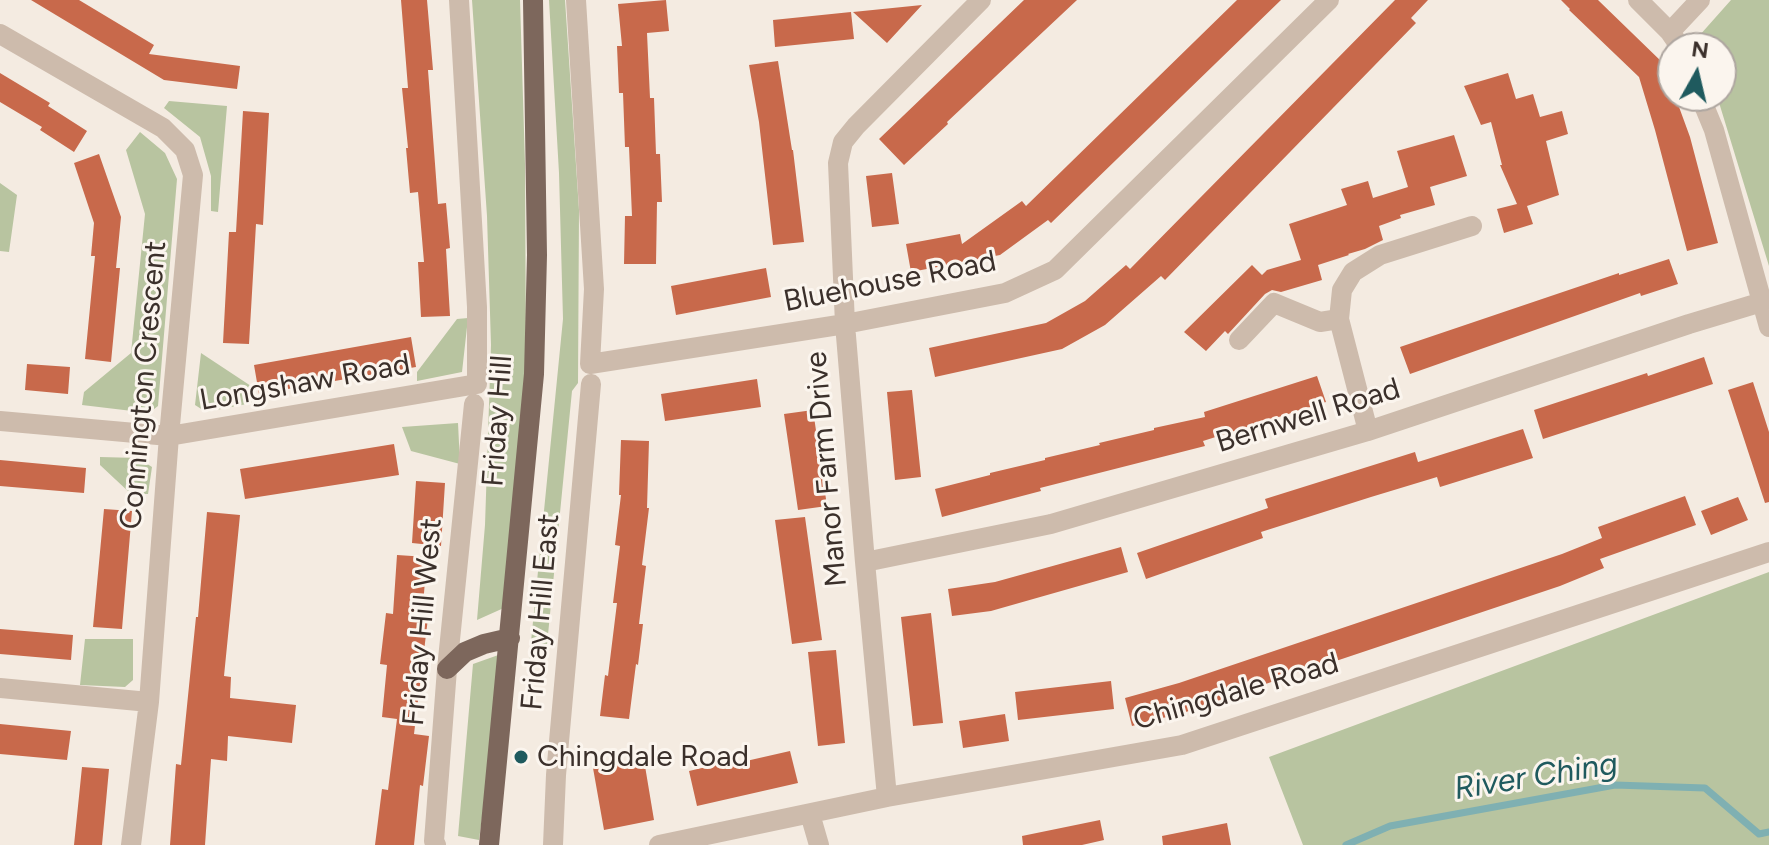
<!DOCTYPE html>
<html>
<head>
<meta charset="utf-8">
<style>
  body { margin:0 }
  #map { position:relative; width:1769px; height:845px; overflow:hidden; background:#f4ebe1; font-family:Figtree,sans-serif }
  canvas { display:block }
  .north { position:absolute; left:1657px; top:32px; width:80px; height:80px; box-sizing:border-box; background:#fbf5ee; border:2px solid #aea6a0; border-radius:50%; rotate:8deg; font-size:22px; font-weight:700; line-height:32px; text-align:center; color:#3b302b }
  .north::after { content:''; display:block; margin:auto; width:28px; height:36px; background:#1f5a5e; clip-path:polygon(50% 0,100% 100%,50% 72%,0 100%) }
</style>
</head>
<body>
<div id="map">
<canvas width="1769" height="845"></canvas>
<div class="north">N</div>
</div>
<script>
const context = document.querySelector('canvas').getContext('2d');
context.lineJoin = 'round';
function fill(path, color) { context.fillStyle = color; context.fill(path, 'evenodd'); }
const poly = rows => new Path2D(rows.map(r => 'M' + r).join(''));
function trace(path, color, width, dash) { context.strokeStyle = color; context.lineWidth = width; context.lineCap = dash ? 'butt' : 'round'; context.setLineDash(dash || []); context.stroke(path); }
function drawText(font, color, halo, rows, align = 'center') {
  context.font = font + ' Figtree,sans-serif'; context.lineWidth = 6; context.setLineDash([]); context.textBaseline = 'middle'; context.strokeStyle = halo; context.fillStyle = color; for (const [text, x, y, turn = 0] of rows) {
    context.save(); context.translate(x, y); context.rotate((+turn || 0) * Math.PI / 180); context.textAlign = isNaN(turn) ? turn : align; if (halo) context.strokeText(text, 0, 0); context.fillText(text, 0, 0); context.restore();
  }
}
fill(poly([
  [472,0,520,0,525,164,526,368,506,607,477,620,485,525,491,345,487,216],
  [549,0,565,0,579,210,578,383,572,391,545,665,529,662,563,319,559,173],
  [1731,0,1769,0,1769,266,1717,96,1721,96,1721,48,1702,48,1699,36],
  [169,101,227,106,218,212,211,211,211,176,200,137,164,108],
  [140,132,165,153,177,179,158,406,149,413,82,405,84,392,131,353,145,214,126,150],
  [0,183,17,195,9,252,0,251],
  [468,318,462,372,417,381,417,372,457,319],
  [201,353,254,388,257,402,206,412,195,405],
  [458,423,460,464,411,451,402,427],
  [100,457,138,458,152,467,148,494,131,494,100,465],
  [1769,572,1769,845,1303,845,1269,757],
  [85,639,133,639,133,680,125,687,80,685],
  [504,653,479,840,458,836,473,664]
]), '#b8c4a0');
trace(poly([
  [1346,845,1390,826,1615,785,1705,788,1759,834,1769,832]
]), '#7fb0b2', 7);
fill(poly([
  [31,0,79,0,154,45,149,54,240,66,237,89,164,80],
  [401,0,427,0,433,70,428,70,438,204,446,203,450,248,446,249,450,316,421,317,418,262,424,262,418,192,410,193,406,148,408,148,402,88,408,88],
  [666,0,669,31,647,33,650,98,654,98,656,154,660,154,662,202,657,202,656,264,624,264,625,216,632,216,629,147,625,147,623,93,619,93,617,46,622,46,618,4],
  [1024,0,1077,0,947,122,948,124,904,165,879,139],
  [1237,0,1281,0,1051,223,1048,220,1000,255,911,272,906,244,960,234,962,244,1022,201,1026,206],
  [1395,0,1428,0,1411,18,1416,23,1165,280,1161,276,1105,325,1062,349,935,377,929,348,1046,323,1085,301,1126,265,1130,269],
  [1561,0,1598,0,1665,65,1673,88,1673,96,1675,96,1690,137,1718,243,1687,251,1655,130,1639,77,1569,10,1570,9],
  [922,5,887,43,853,12],
  [851,12,854,39,775,47,773,20],
  [778,61,792,150,793,150,804,242,773,245,759,122,749,65],
  [0,73,50,103,48,106,87,131,74,152,40,130,42,127,0,102],
  [1508,73,1516,99,1533,94,1540,117,1562,111,1568,134,1546,141,1559,195,1527,206,1533,224,1504,233,1497,209,1517,204,1500,165,1502,165,1491,122,1481,125,1464,86],
  [243,111,269,113,263,225,256,224,249,344,223,343,229,232,236,232],
  [1454,135,1467,176,1430,187,1435,205,1400,215,1401,218,1379,226,1383,240,1365,249,1348,254,1349,255,1318,265,1322,280,1281,292,1272,290,1265,294,1228,334,1225,331,1206,351,1184,332,1252,265,1262,275,1267,270,1301,260,1289,224,1347,205,1341,189,1368,181,1373,198,1408,187,1397,151],
  [99,154,121,217,116,268,120,268,111,362,85,359,95,256,91,256,94,223,74,163],
  [892,173,899,224,872,227,866,176],
  [1669,259,1678,284,1641,296,1640,293,1410,374,1400,347,1619,273,1619,275],
  [766,268,771,297,676,315,671,286],
  [411,337,416,367,259,394,254,365],
  [1704,357,1713,384,1543,439,1534,410,1647,373,1648,376],
  [27,364,70,367,68,394,25,390],
  [1317,376,1326,402,1203,441,1205,446,1040,488,1041,491,942,517,935,489,990,475,990,473,1045,460,1045,458,1100,445,1099,443,1154,430,1154,428,1205,417,1204,412],
  [757,379,761,407,665,421,661,394],
  [1753,382,1769,432,1769,502,1765,503,1728,390],
  [912,390,921,477,895,480,887,392],
  [813,410,827,506,798,510,784,414],
  [1523,429,1533,458,1440,487,1437,477,1371,497,1261,532,1263,538,1146,579,1137,553,1268,508,1265,499,1415,452,1418,462],
  [621,440,649,441,647,508,649,508,642,565,646,566,639,624,643,624,638,665,636,664,629,719,600,716,605,675,608,676,617,603,613,603,620,546,615,545,621,495,619,495],
  [394,444,399,475,245,499,240,469],
  [0,460,86,468,84,493,0,486],
  [416,481,445,483,441,546,412,543],
  [1685,496,1696,525,1600,559,1604,568,1560,586,1315,668,1314,667,1186,712,1132,726,1125,698,1179,683,1562,554,1602,538,1598,527],
  [1738,497,1748,520,1711,535,1701,511],
  [104,509,132,511,122,629,93,627],
  [207,512,240,515,224,676,231,677,230,698,296,705,292,743,228,736,227,761,211,759,205,845,170,845,176,764,181,765,196,617,198,617],
  [805,517,822,640,792,644,775,520],
  [1121,547,1128,572,991,611,952,616,948,589,995,582],
  [397,555,427,557,422,617,428,618,414,734,429,736,423,786,420,785,414,845,375,845,382,789,388,790,397,719,382,717,387,665,380,664,386,613,393,614],
  [931,613,943,723,913,726,901,617],
  [0,629,73,635,71,660,0,654],
  [836,650,845,743,818,746,808,652],
  [1111,681,1114,709,1018,720,1015,692],
  [1005,714,1009,741,963,748,959,721],
  [0,724,71,731,67,760,0,754],
  [790,751,798,783,697,806,689,771,732,761,733,764],
  [644,760,654,820,604,830,593,768],
  [82,767,109,769,102,845,74,845],
  [1100,820,1104,840,1082,845,1023,845,1022,836],
  [1227,823,1231,845,1163,845,1162,836]
]), '#c8694b');
trace(poly([
  [576,0,594,289,590,364,845,324,1005,293,1055,270,1329,0],
  [1638,0,1670,32,1681,48],
  [1670,32,1700,0],
  [0,34,163,128,185,150,193,175,169,436,149,702,131,845],
  [1700,96,1714,130,1769,327],
  [1239,340,1274,303,1320,322,1339,319],
  [0,421,169,436,477,384,477,307,459,0],
  [1368,431,1339,319,1342,290,1353,272,1380,255,1472,226],
  [865,562,1051,524,1368,431,1689,324,1762,302],
  [0,688,149,702],
  [887,797,865,562,845,324,838,163,843,142,856,126,981,0],
  [810,814,819,845],
  [436,845,434,841,447,669,474,404],
  [553,845,556,775,591,384],
  [659,845,887,797,1182,745,1769,552]
]), '#cdbbac', 20);
trace(poly([
  [447,669,465,652,484,644,510,638],
  [489,845,534,374,537,255,533,0]
]), '#7d675c', 20);
for (const [x, y, r, color] of [
  [521,757,8,"#1f5a5e"]
]) { const dot = new Path2D(); dot.arc(x, y, r, 0, 2 * Math.PI); context.fillStyle = color; context.fill(dot); trace(dot, '#fbf5ee', 3); }
drawText('30px', '#3b302b', '#fbf5ee', [
  ["Bluehouse Road",890,282,-11],
  ["Longshaw Road",305,383,-10],
  ["Connington Crescent",144,385,-85],
  ["Bernwell Road",1308,416,-17],
  ["Friday Hill",498,421,-86],
  ["Manor Farm Drive",827,469,-95],
  ["Friday Hill East",541,612,-85],
  ["Friday Hill West",423,622,-85],
  ["Chingdale Road",1236,692,-16]
]);
drawText('30px', '#3b302b', '#fbf5ee', [
  ["Chingdale Road",537,757]
], 'left');
drawText('italic 32px', '#1f5a5e', '#fbf5ee', [
  ["River Ching",1536,777,-9]
]);
</script>
</body>
</html>
